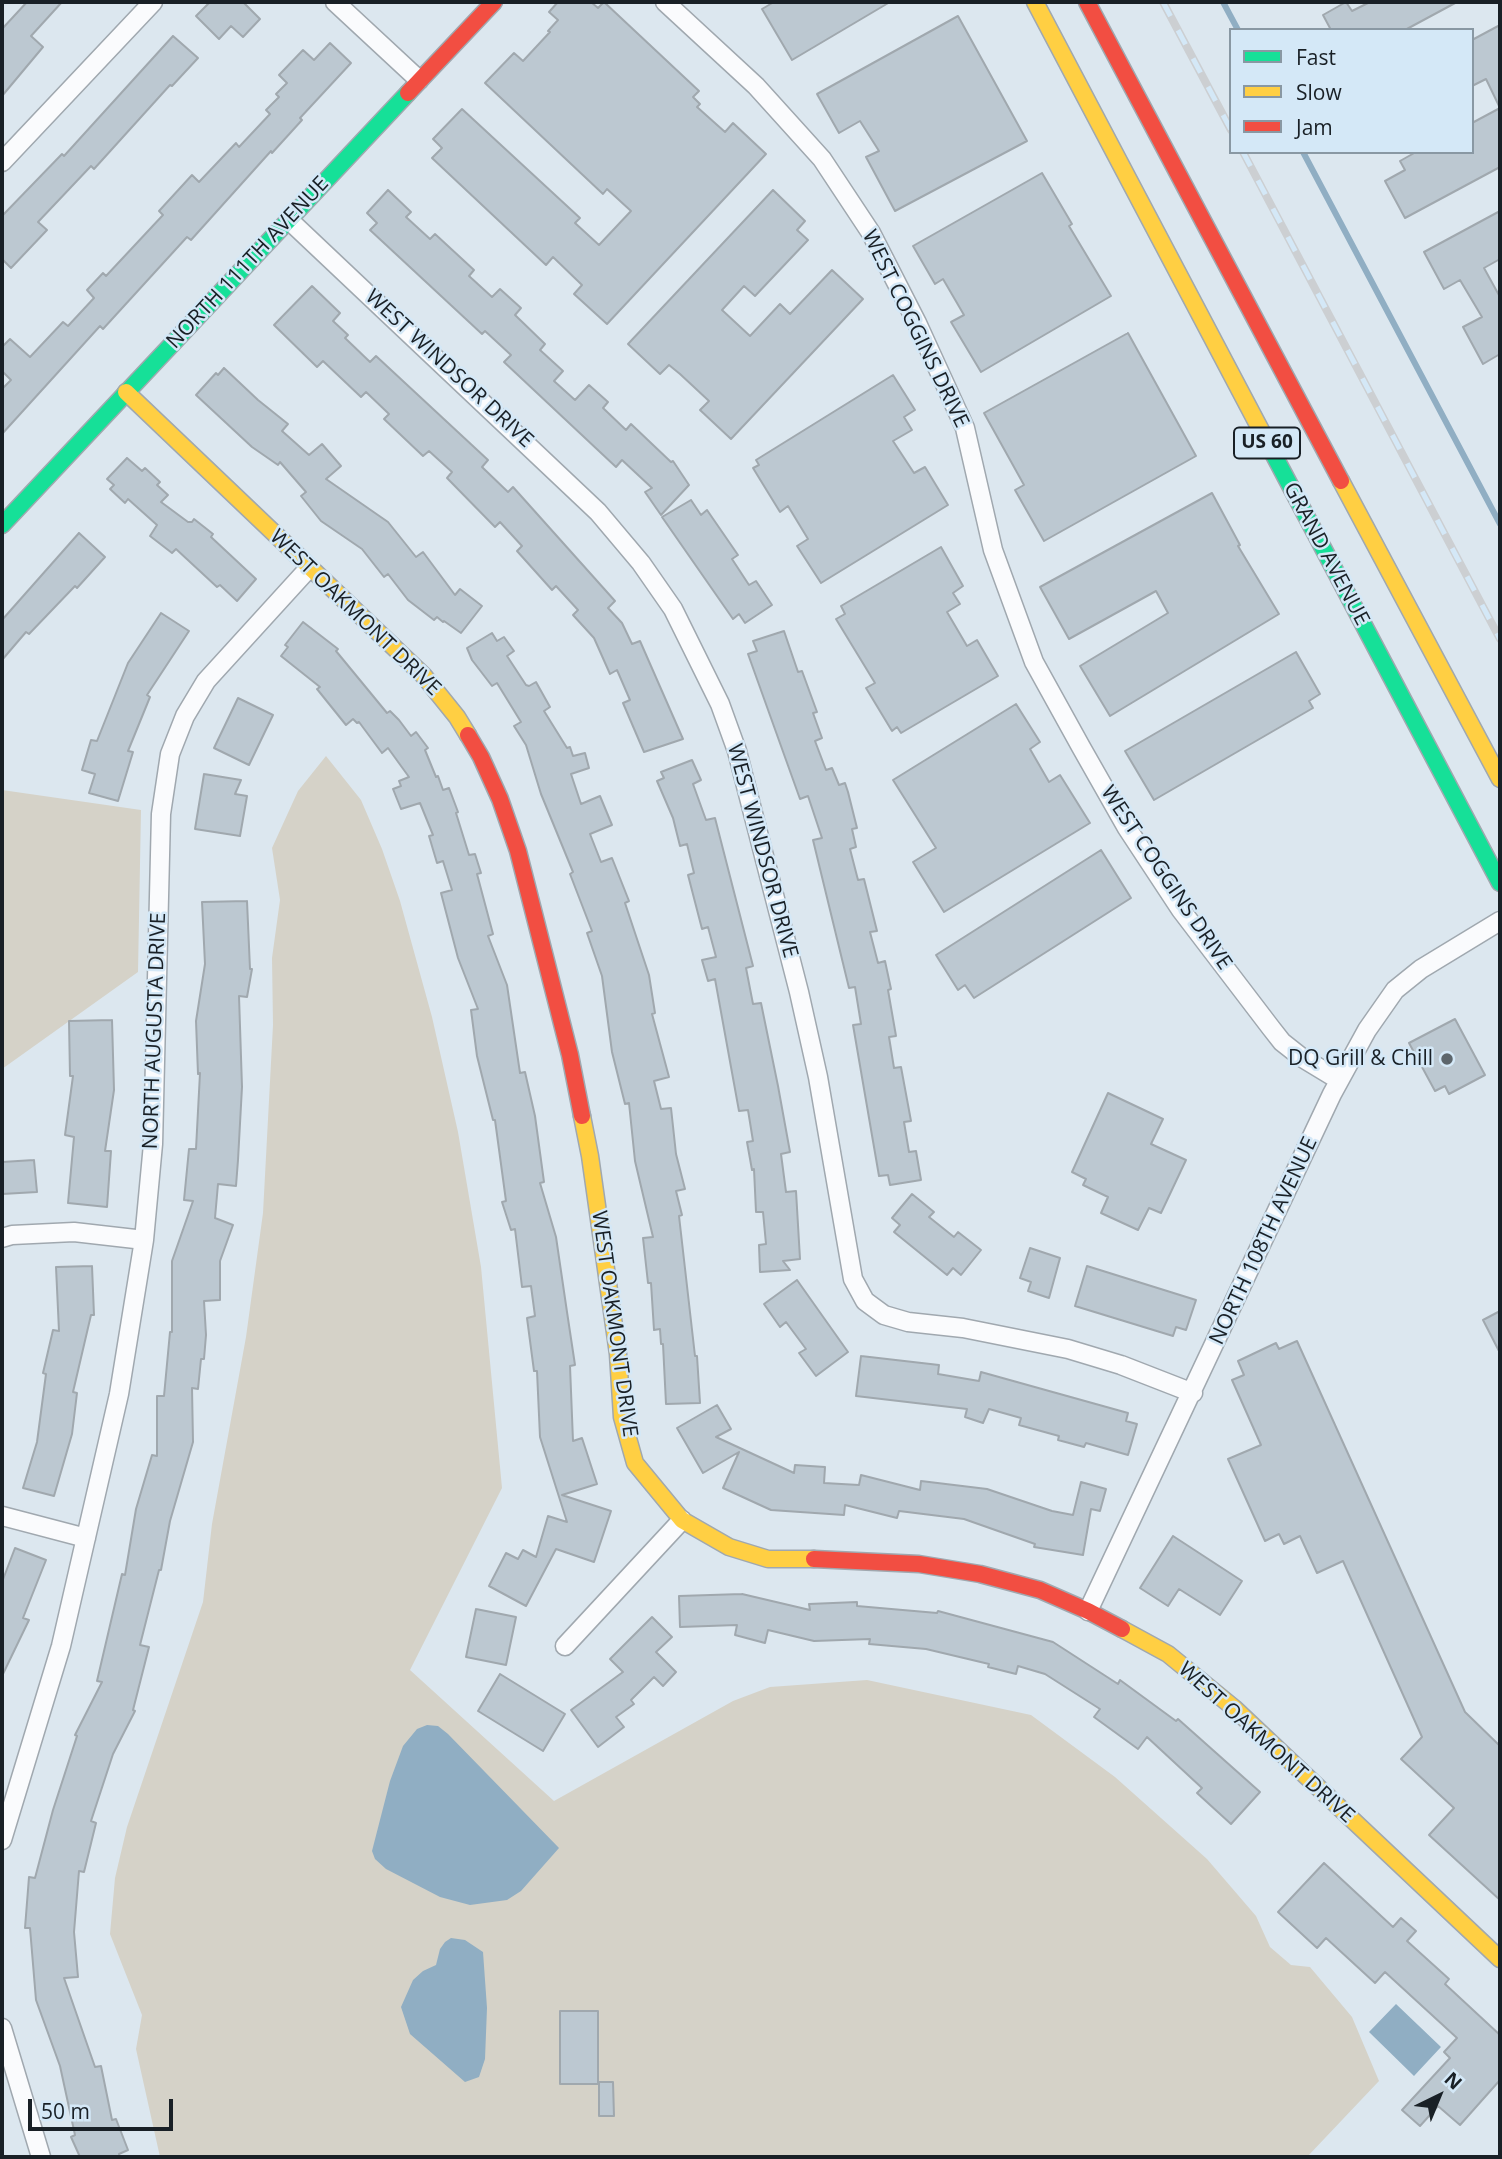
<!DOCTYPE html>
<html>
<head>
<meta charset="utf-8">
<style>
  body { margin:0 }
  #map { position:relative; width:1502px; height:2159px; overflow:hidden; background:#dce7ef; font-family:"Open Sans",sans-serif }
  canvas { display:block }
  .frame { position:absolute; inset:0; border:4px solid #192026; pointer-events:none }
  .legend { position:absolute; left:1229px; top:28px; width:245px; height:126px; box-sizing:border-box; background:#d4e8f7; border:2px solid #8998a3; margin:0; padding:9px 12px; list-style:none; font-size:21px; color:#192026 }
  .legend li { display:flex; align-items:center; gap:14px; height:35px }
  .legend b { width:35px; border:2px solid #8998a3 }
  .north { position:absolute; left:1404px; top:2061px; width:70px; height:70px; -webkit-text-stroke:5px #d4e8f7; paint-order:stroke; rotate:43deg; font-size:19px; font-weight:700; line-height:28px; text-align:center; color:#192026 }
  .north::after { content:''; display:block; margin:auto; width:24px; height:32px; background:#192026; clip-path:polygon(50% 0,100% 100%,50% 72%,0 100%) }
  .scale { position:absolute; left:28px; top:2099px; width:145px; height:32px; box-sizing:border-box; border:4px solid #192026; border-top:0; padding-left:9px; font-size:21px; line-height:24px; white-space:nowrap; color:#192026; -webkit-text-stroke:5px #d4e8f7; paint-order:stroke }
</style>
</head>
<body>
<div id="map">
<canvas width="1502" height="2159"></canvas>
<div class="frame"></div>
<ul class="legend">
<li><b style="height:9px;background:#16e098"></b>Fast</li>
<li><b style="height:9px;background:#ffcf43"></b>Slow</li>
<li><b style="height:9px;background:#f24e42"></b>Jam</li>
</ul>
<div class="north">N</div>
<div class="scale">50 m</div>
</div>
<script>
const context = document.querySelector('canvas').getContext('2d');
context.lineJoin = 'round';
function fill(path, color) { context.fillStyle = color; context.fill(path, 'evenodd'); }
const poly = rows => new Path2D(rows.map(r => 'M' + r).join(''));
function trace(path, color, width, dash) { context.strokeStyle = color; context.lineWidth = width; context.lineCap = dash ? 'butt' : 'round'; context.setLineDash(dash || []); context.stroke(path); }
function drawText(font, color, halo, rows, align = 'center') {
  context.font = font + ' "Open Sans",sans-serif'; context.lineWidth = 5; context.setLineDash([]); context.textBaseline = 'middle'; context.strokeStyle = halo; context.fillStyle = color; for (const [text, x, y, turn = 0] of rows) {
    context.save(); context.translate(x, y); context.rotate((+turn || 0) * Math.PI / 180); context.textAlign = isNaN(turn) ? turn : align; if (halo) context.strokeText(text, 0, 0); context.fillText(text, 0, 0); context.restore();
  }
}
fill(poly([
  [326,756,361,800,382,849,400,901,432,1017,458,1132,481,1267,502,1488,410,1670,554,1801,733,1701,770,1687,867,1680,1031,1715,1115,1777,1207,1859,1256,1916,1270,1947,1291,1965,1310,1967,1352,2017,1379,2081,1307,2157,160,2157,136,2049,142,2015,110,1934,115,1878,127,1827,203,1602,212,1524,246,1337,263,1213,273,1025,272,958,280,900,272,848,298,791],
  [2,790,141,810,138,972,2,1069]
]), '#d5d2c8');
fill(poly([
  [427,1725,438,1726,448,1734,559,1848,521,1891,507,1900,470,1905,440,1897,386,1869,375,1859,372,1851,390,1781,403,1746,417,1729],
  [451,1938,465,1940,483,1952,487,2008,485,2059,479,2077,465,2082,410,2034,401,2007,413,1980,423,1971,436,1965,440,1949,445,1942],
  [1396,2004,1441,2047,1414,2076,1369,2032]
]), '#90aec3');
trace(poly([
  [1223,2,1238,30],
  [1303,152,1500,524]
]), '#90aec3', 6);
const building = poly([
  [27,2,62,2,31,36,43,47,2,96,2,29,27,2],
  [210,2,243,2,260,19,243,37,231,26,219,39,196,16,210,2],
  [558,2,591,2,598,8,604,2,699,91,693,97,700,104,697,107,725,132,733,123,766,154,607,324,574,294,582,285,553,257,546,265,432,158,442,148,433,139,462,109,580,218,575,223,599,245,631,211,607,189,603,194,485,83,514,53,523,61,550,32,548,31,558,20,549,12,558,2],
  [774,2,890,2,792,60,762,9,774,2],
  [1346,2,1352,11,1370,2,1457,2,1405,30,1331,30,1323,15,1346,2],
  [958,16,1027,141,895,211,866,157,879,151,860,121,839,133,817,94,958,16],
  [1500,25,1500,108,1486,79,1472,86,1472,40,1500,25],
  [173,36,198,58,172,86,170,85,94,169,91,166,38,222,47,230,11,268,2,259,2,216,62,154,64,156,173,36],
  [330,43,351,63,300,118,302,120,272,153,271,151,191,240,187,237,103,329,100,326,2,434,2,389,11,380,2,371,2,347,10,339,30,357,63,322,68,326,94,298,87,290,103,273,106,276,163,215,159,211,192,175,199,182,236,143,239,147,270,114,266,110,279,97,276,94,287,83,279,75,303,50,314,60,330,43],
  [1500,108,1500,167,1405,218,1385,181,1405,170,1400,161,1416,152,1472,152,1472,123,1500,108],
  [1042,173,1072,224,1069,226,1111,296,981,372,951,322,964,315,943,279,935,284,913,246,1042,173],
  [388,190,411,212,406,217,430,239,435,234,474,270,469,276,492,297,500,289,521,308,515,315,545,344,540,350,563,371,554,381,575,400,589,385,608,402,603,408,626,430,631,424,671,462,673,461,689,485,661,515,645,492,652,488,622,460,616,467,504,362,511,355,485,331,482,334,370,230,377,223,367,213,388,190],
  [773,190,805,221,797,230,808,240,755,296,744,286,722,310,750,336,780,304,790,314,832,270,863,299,731,439,700,410,709,401,680,374,669,365,660,374,628,344,773,190],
  [1500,211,1500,259,1484,268,1500,297,1500,354,1483,364,1463,327,1482,317,1460,280,1444,289,1424,252,1500,211],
  [312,286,340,313,333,321,348,335,345,338,370,362,376,356,488,460,482,467,508,492,513,487,615,601,608,608,622,623,632,644,640,641,683,739,644,752,623,703,630,700,617,670,610,674,594,638,573,615,578,610,556,586,552,590,517,551,522,546,500,522,495,527,447,478,452,472,429,451,423,456,384,419,389,414,366,392,361,397,323,361,317,367,274,325,312,286],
  [1128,333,1196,456,1044,541,1015,490,1024,485,984,413,1128,333],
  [224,368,258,400,288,424,282,431,309,455,322,444,341,466,326,479,388,522,416,557,423,552,455,595,460,589,482,606,461,633,444,621,443,622,437,617,434,620,408,600,388,574,384,577,362,549,321,521,301,496,306,492,280,462,278,465,252,447,196,395,216,373,218,375,224,368],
  [893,375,915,410,904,417,912,430,893,441,914,473,925,467,948,505,821,583,797,546,808,539,788,506,780,512,753,468,759,465,756,460,893,375],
  [127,458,142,471,145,468,160,482,157,485,168,495,161,502,188,522,192,522,194,519,213,534,211,537,256,579,237,601,220,585,217,587,176,549,172,553,150,536,157,525,128,499,125,503,110,489,114,485,107,479,127,458],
  [1212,493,1240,545,1238,546,1279,614,1110,716,1080,666,1168,613,1156,591,1069,639,1040,587,1212,493],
  [691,500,701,515,707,510,738,555,732,559,749,585,756,581,772,605,745,623,739,614,733,619,662,517,691,500],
  [79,533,105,557,77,588,75,586,29,634,26,632,2,660,2,620,79,533],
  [941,547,963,586,953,593,960,604,947,612,967,646,977,640,998,676,901,733,897,727,892,731,866,688,875,683,836,619,845,614,841,606,941,547],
  [161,613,189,631,147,695,150,697,128,751,133,752,118,801,89,793,95,774,82,770,91,740,97,741,128,663,161,613],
  [303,622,338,649,336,651,387,713,390,711,399,720,411,736,416,732,428,748,425,750,436,777,438,776,443,790,449,788,458,812,456,813,469,855,475,854,481,873,477,874,493,934,488,936,507,985,520,1073,525,1072,535,1116,544,1182,540,1183,556,1237,567,1312,575,1365,570,1366,573,1441,582,1438,597,1484,562,1495,611,1511,594,1562,556,1549,526,1606,489,1586,506,1553,518,1559,523,1550,536,1557,548,1516,567,1522,540,1437,537,1371,534,1371,527,1318,535,1316,531,1286,522,1287,515,1229,511,1230,502,1202,506,1201,495,1120,493,1120,477,1056,471,1010,478,1009,458,958,441,893,452,890,443,861,437,863,429,836,433,835,420,803,401,809,393,789,401,786,399,781,409,777,388,748,382,753,359,722,357,723,353,719,346,725,317,689,320,687,281,656,288,647,285,645,303,622],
  [784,631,798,672,802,671,817,712,813,713,822,738,815,741,826,770,832,768,839,785,845,783,848,792,857,828,852,829,856,847,850,849,858,880,864,879,877,931,870,932,878,963,885,961,891,989,888,990,896,1036,889,1037,894,1068,901,1067,911,1121,904,1122,909,1152,916,1151,921,1180,890,1185,888,1175,879,1176,853,1025,861,1024,855,987,849,988,813,840,822,838,808,796,800,799,748,654,757,651,753,641,784,631],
  [492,633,497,641,504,637,514,651,507,656,526,685,529,686,536,682,550,707,544,711,567,748,570,747,573,756,585,753,589,768,571,774,581,804,600,796,612,825,590,834,601,862,612,858,629,901,625,903,649,975,655,1013,652,1014,669,1077,654,1081,661,1109,671,1108,676,1154,685,1189,676,1191,682,1215,679,1216,695,1356,697,1356,700,1403,666,1404,663,1344,661,1344,660,1329,654,1330,651,1283,648,1283,643,1238,653,1237,635,1161,629,1103,625,1104,612,1052,602,976,587,933,592,931,570,874,573,872,541,794,526,745,514,726,521,722,497,683,492,686,472,660,467,648,492,633],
  [1296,652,1320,694,1309,701,1313,708,1154,800,1125,751,1296,652],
  [238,698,273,715,249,765,214,748,238,698],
  [1016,704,1040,742,1030,749,1049,782,1060,775,1090,823,944,912,913,862,936,848,893,780,1016,704],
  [692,760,701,780,693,784,706,820,715,818,753,966,746,968,753,1004,761,1003,778,1086,790,1152,781,1154,786,1192,796,1191,800,1259,783,1261,790,1270,760,1272,759,1245,766,1244,763,1212,756,1212,754,1169,752,1170,747,1142,753,1141,748,1110,739,1111,715,979,708,981,702,960,716,957,708,927,702,929,688,875,694,873,687,844,680,846,673,818,657,781,664,778,661,772,692,760],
  [204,774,241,780,235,794,247,796,240,836,195,829,204,774],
  [1101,850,1131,898,974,998,965,985,958,990,936,955,1101,850],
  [247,901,250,969,252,969,247,997,239,996,242,1087,238,1160,236,1186,218,1184,215,1218,233,1225,220,1261,220,1300,204,1301,206,1335,204,1359,201,1359,198,1389,192,1388,193,1442,170,1521,161,1570,159,1570,140,1645,149,1647,133,1710,135,1711,113,1754,91,1821,96,1823,84,1872,79,1871,74,1932,78,1977,64,1978,95,2067,101,2066,112,2120,116,2119,128,2150,119,2154,120,2157,80,2157,71,2137,75,2135,60,2066,36,2000,30,1928,25,1928,29,1877,35,1878,53,1810,77,1736,75,1735,102,1682,97,1681,122,1574,125,1575,136,1509,152,1455,157,1456,157,1396,164,1396,170,1332,172,1332,172,1261,193,1201,184,1200,189,1149,196,1149,200,1073,198,1074,196,1021,205,964,202,902,247,901],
  [1455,1019,1485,1075,1449,1094,1445,1086,1435,1091,1409,1043,1455,1019],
  [112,1020,114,1090,105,1151,111,1151,107,1207,68,1203,74,1137,65,1135,73,1076,70,1076,69,1021,112,1020],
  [1108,1093,1163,1119,1151,1144,1186,1160,1161,1213,1149,1208,1138,1230,1101,1213,1108,1197,1083,1185,1086,1179,1072,1172,1108,1093],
  [34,1160,37,1192,2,1194,2,1162,34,1160],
  [912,1194,934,1212,929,1217,954,1237,958,1232,981,1250,961,1275,953,1268,947,1275,894,1232,900,1225,892,1218,912,1194],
  [1030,1248,1060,1258,1049,1298,1028,1291,1031,1282,1020,1278,1030,1248],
  [92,1266,94,1315,91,1315,73,1392,77,1393,72,1434,54,1496,23,1488,37,1442,46,1374,43,1373,53,1330,59,1331,56,1267,92,1266],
  [1087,1266,1196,1300,1186,1330,1176,1327,1173,1336,1075,1306,1087,1266],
  [797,1280,848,1352,816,1376,799,1353,806,1349,786,1322,780,1327,764,1304,797,1280],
  [1500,1311,1500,1353,1483,1320,1500,1311],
  [1297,1341,1465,1712,1500,1746,1500,1900,1429,1835,1454,1808,1401,1759,1422,1737,1343,1561,1317,1573,1300,1536,1284,1544,1279,1534,1265,1541,1228,1459,1261,1445,1232,1380,1244,1375,1238,1361,1276,1343,1279,1349,1297,1341],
  [861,1356,939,1365,938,1374,979,1381,981,1372,1128,1413,1126,1421,1137,1424,1128,1455,1086,1443,1084,1447,1058,1440,1059,1436,1019,1425,1021,1418,989,1409,983,1423,965,1417,967,1409,856,1396,861,1356],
  [717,1405,731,1429,716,1437,794,1473,795,1465,825,1467,824,1483,859,1485,861,1475,920,1490,921,1481,987,1489,1052,1511,1073,1515,1081,1482,1106,1489,1100,1511,1091,1509,1083,1555,1034,1547,1035,1544,964,1519,899,1511,897,1518,845,1505,844,1515,771,1510,723,1488,739,1452,703,1473,677,1428,717,1405],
  [1173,1536,1242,1581,1220,1615,1179,1589,1168,1606,1140,1588,1173,1536],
  [15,1548,46,1560,23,1618,29,1620,2,1676,2,1582,15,1548],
  [742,1594,810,1610,809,1604,857,1602,857,1606,937,1613,938,1611,1053,1642,1118,1684,1120,1680,1176,1721,1178,1719,1260,1792,1231,1824,1197,1793,1202,1788,1147,1737,1138,1749,1094,1717,1100,1709,1045,1674,1018,1666,1016,1674,988,1667,989,1664,926,1649,869,1644,870,1639,814,1641,768,1630,765,1643,735,1635,737,1625,680,1627,679,1596,742,1594],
  [476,1609,516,1617,506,1665,466,1657,476,1609],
  [652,1617,672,1637,656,1652,676,1672,663,1686,654,1677,631,1700,634,1704,616,1717,624,1727,598,1747,571,1710,623,1672,610,1659,652,1617],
  [500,1674,565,1714,543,1751,478,1711,500,1674],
  [1324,1863,1393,1927,1401,1918,1416,1931,1407,1941,1449,1979,1445,1984,1500,2035,1500,2080,1460,2125,1438,2106,1420,2126,1402,2110,1450,2058,1444,2052,1457,2038,1385,1972,1375,1983,1326,1938,1317,1948,1278,1912,1324,1863],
  [560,2011,598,2011,598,2084,560,2084,560,2011],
  [599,2082,613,2082,614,2116,599,2116,599,2082]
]);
fill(building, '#bcc8d1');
trace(building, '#a0a8ae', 2);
const street = poly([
  [335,2,419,80],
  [665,2,756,86,822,159,871,233,917,323,965,428,993,550,1034,662,1081,747,1127,828,1181,910,1271,1028,1282,1042,1301,1057,1339,1080],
  [2,162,153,2],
  [289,220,598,512,641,563,673,609,720,704,737,751,799,992,818,1077,853,1279,865,1301,884,1315,908,1322,963,1328,1068,1349,1121,1365,1193,1393],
  [2,1238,12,1235,74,1232,144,1240],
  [2,1516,86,1538],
  [1088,1611,1332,1094,1367,1030,1395,990,1421,969,1500,921],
  [565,1646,682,1520],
  [2,1840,61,1646,119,1394,144,1240,153,1144,161,814,170,754,185,716,206,681,309,568],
  [2,2028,41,2157]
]);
const fast = poly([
  [1266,440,1500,883],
  [2,525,408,93]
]);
const slow = poly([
  [1035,2,1266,440],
  [126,392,424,676,457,717,468,735],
  [1341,481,1500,779],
  [582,1116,590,1156,618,1354,622,1417,635,1463,682,1520,729,1547,768,1559,814,1559],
  [1122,1629,1168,1654,1234,1708,1500,1959]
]);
const jam = poly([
  [1087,2,1341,481],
  [408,93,494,2],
  [468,735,481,757,500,799,518,851,570,1055,582,1116],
  [814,1559,919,1564,980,1574,1040,1590,1088,1611,1122,1629]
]);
trace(street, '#a0a8af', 21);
trace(fast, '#a0a8af', 19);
trace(slow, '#a0a8af', 19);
trace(jam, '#a0a8af', 19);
trace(street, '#fafbfd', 18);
trace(fast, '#16e098', 16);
trace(slow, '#ffcf43', 16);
trace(jam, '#f24e42', 16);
const rail = poly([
  [1163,2,1231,130],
  [1243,152,1500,639]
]);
trace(rail, '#cccfd2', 8);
trace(rail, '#d4e8f7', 5, [16]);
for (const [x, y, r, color] of [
  [1447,1059,7,"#5d666c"]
]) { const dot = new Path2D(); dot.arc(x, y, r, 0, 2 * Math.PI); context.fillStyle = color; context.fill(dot); trace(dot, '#d4e8f7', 2.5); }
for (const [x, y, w] of [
  [1267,443,66]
]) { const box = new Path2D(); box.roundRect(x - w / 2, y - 15.5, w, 31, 5); context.fillStyle = '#d4e8f7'; context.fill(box); trace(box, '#192026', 2); }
drawText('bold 19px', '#192026', null, [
  ["US 60",1267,443]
]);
drawText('21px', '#192026', '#d4e8f7', [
  ["NORTH 111TH AVENUE",248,263,-47],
  ["WEST COGGINS DRIVE",915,329,64],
  ["WEST WINDSOR DRIVE",449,369,43],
  ["GRAND AVENUE",1326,554,62],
  ["WEST OAKMONT DRIVE",355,613,44],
  ["WEST WINDSOR DRIVE",762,851,75],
  ["WEST COGGINS DRIVE",1166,878,56],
  ["NORTH AUGUSTA DRIVE",155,1031,-88],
  ["NORTH 108TH AVENUE",1264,1241,-65],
  ["WEST OAKMONT DRIVE",614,1324,82],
  ["WEST OAKMONT DRIVE",1266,1743,42]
]);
drawText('21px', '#192026', '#d4e8f7', [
  ["DQ Grill & Chill",1433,1059]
], 'right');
</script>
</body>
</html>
